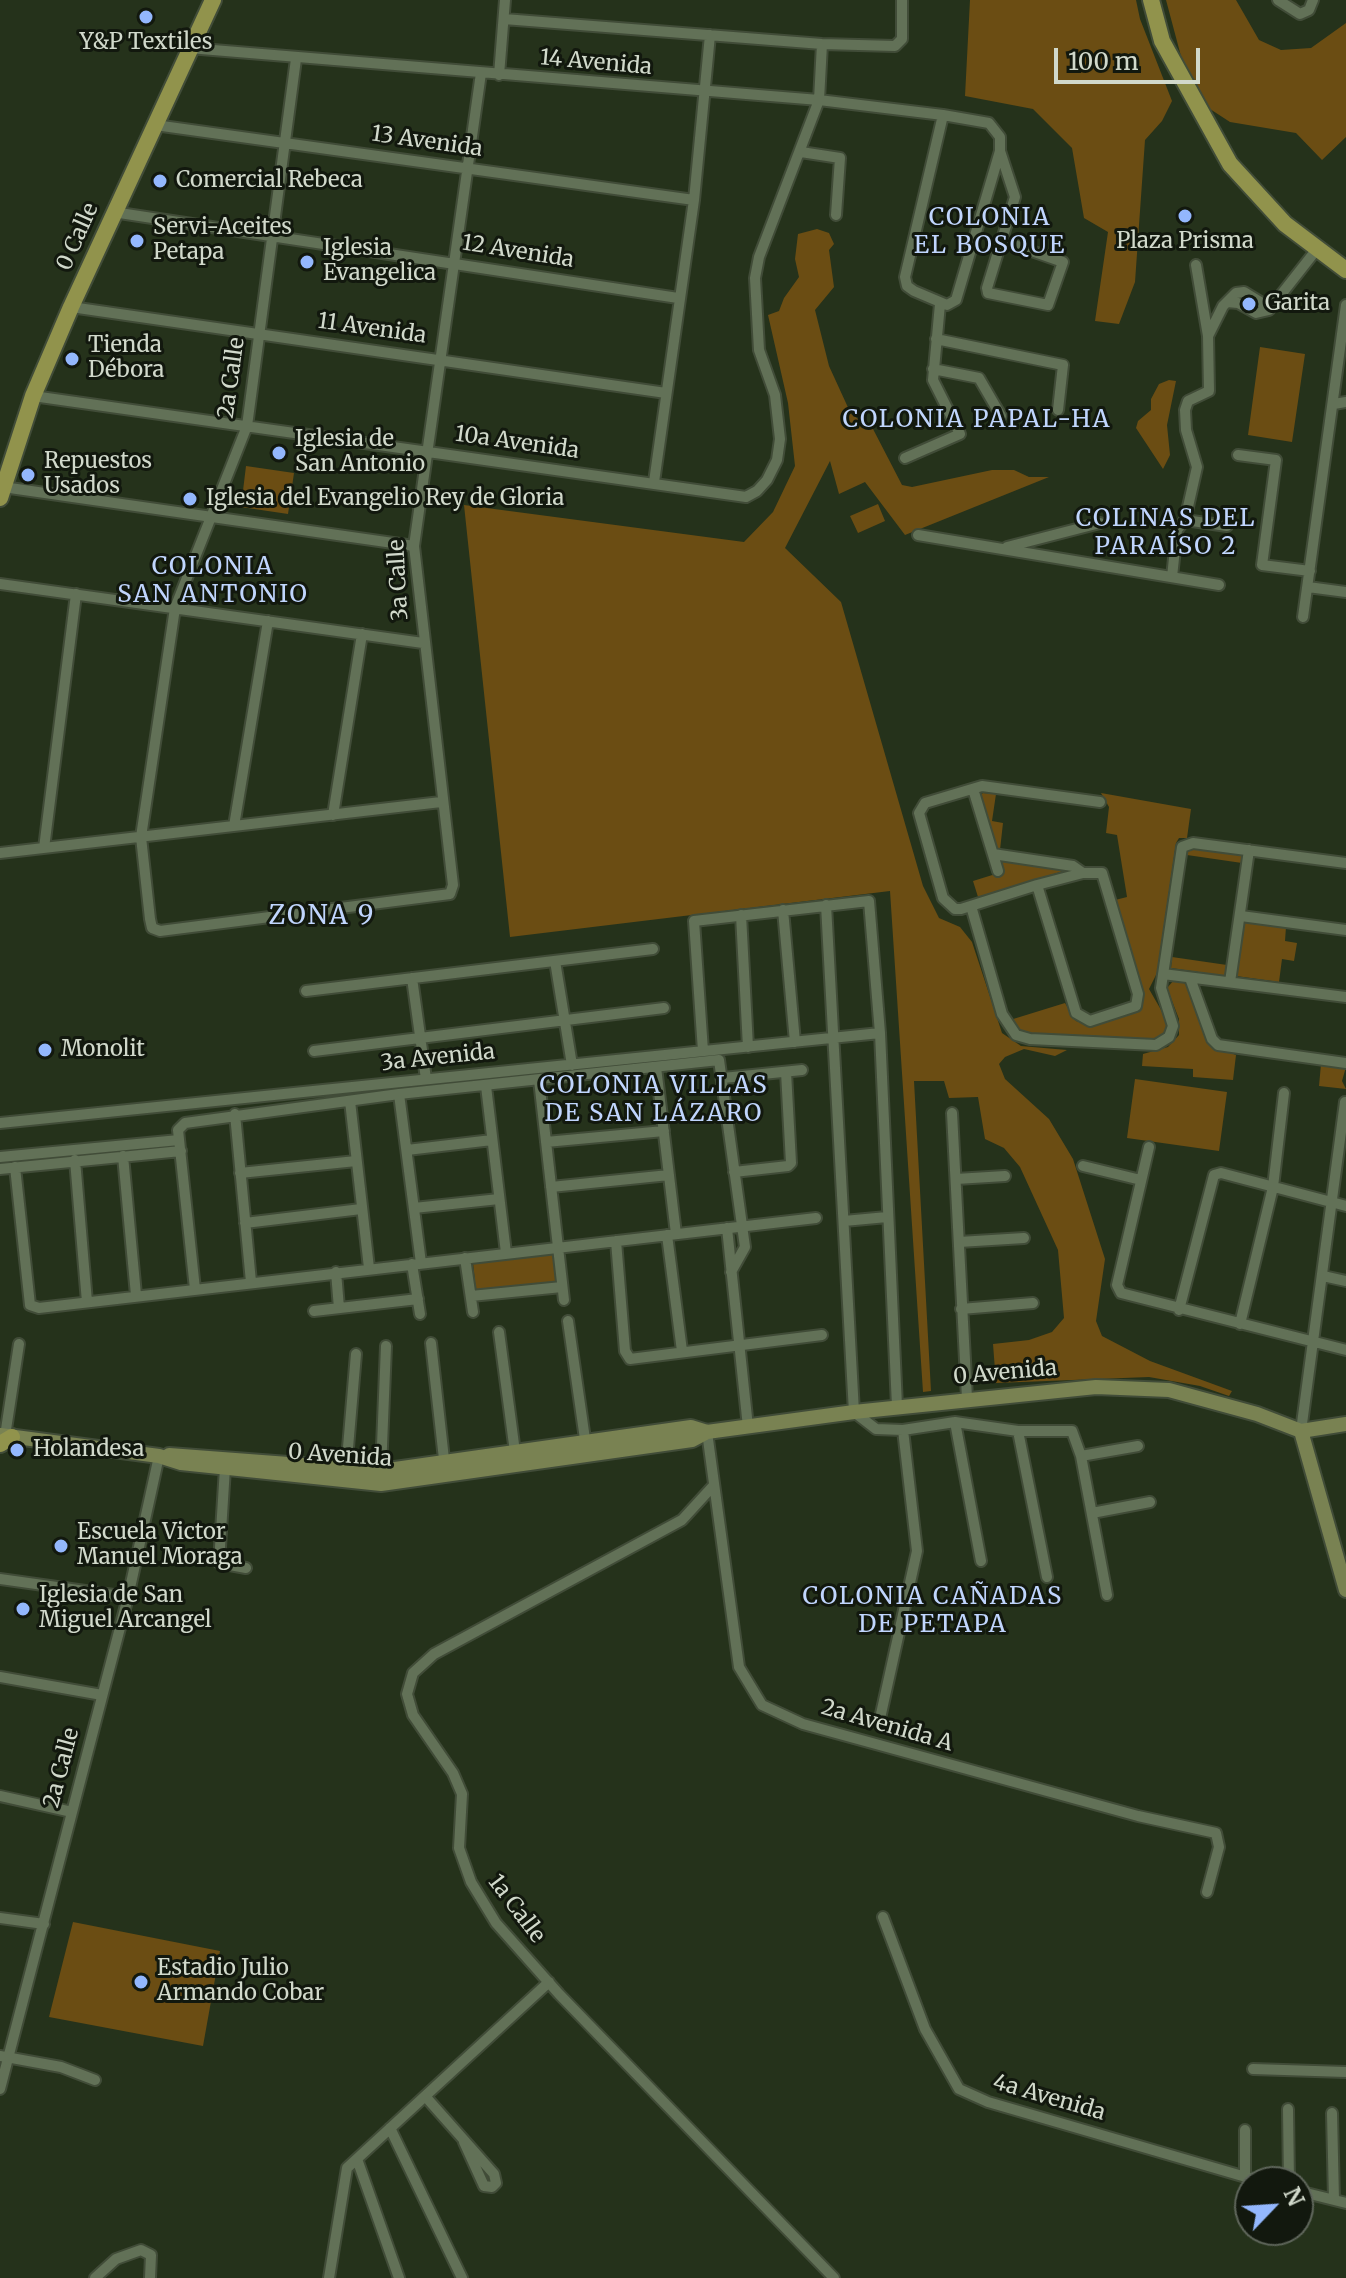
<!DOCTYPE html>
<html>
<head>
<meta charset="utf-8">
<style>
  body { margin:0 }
  #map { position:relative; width:1346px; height:2278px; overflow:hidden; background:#25321b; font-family:Merriweather,serif }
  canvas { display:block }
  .north { position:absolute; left:1234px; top:2166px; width:80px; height:80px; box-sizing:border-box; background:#12180e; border:2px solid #5e655a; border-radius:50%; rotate:65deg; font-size:22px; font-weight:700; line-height:32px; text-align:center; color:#d1d9cb }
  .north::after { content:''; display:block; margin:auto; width:28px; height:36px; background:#93b7fd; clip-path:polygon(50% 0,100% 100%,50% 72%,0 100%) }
  .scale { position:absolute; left:1054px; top:48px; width:146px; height:36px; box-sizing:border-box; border:4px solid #d1d9cb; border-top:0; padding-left:10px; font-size:24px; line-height:28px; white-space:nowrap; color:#d1d9cb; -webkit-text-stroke:6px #12180e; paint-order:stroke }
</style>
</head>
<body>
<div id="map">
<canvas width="1346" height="2278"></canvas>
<div class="north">N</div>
<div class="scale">100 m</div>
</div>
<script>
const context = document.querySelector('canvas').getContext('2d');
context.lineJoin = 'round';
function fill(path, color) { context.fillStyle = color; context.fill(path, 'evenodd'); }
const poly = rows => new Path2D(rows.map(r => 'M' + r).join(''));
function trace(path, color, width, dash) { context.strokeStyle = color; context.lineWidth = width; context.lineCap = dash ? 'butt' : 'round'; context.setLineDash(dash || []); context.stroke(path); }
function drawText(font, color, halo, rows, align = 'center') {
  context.font = font + ' Merriweather,serif'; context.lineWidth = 6; context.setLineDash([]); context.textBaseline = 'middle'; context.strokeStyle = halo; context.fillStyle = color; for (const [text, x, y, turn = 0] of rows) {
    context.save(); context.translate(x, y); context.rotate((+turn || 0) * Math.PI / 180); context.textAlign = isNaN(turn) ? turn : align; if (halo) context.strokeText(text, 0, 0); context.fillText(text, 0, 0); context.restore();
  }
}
fill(poly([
  [970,0,1136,0,1140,19,1172,101,1162,121,1145,140,1135,282,1119,324,1095,321,1108,232,1084,218,1072,148,1033,109,965,96],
  [1166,0,1236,0,1259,40,1281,50,1311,48,1346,23,1346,137,1322,160,1296,133,1230,122,1210,109,1182,60],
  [817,229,829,233,834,244,829,250,834,287,815,310,829,366,851,414,873,429,902,485,912,487,992,470,1014,470,1029,477,1049,477,905,535,865,482,839,494,830,461,785,548,841,602,923,886,939,918,960,927,972,942,1002,1033,1021,1046,1067,1050,1055,1056,1024,1049,1005,1057,999,1064,1005,1079,1049,1119,1073,1159,1105,1259,1096,1321,1102,1336,1150,1361,1232,1391,1229,1396,1200,1386,1149,1377,996,1383,993,1344,1029,1340,1052,1332,1064,1318,1058,1250,1020,1167,1004,1148,985,1139,978,1097,949,1098,944,1081,914,1081,931,1391,923,1392,890,891,510,937,464,505,744,542,773,512,795,466,788,403,768,315,779,311,784,298,799,277,795,259,798,234],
  [1260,347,1305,354,1292,442,1248,435],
  [1169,380,1176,381,1167,425,1170,455,1163,469,1136,428,1138,421,1151,410,1151,399,1159,384],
  [246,466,294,473,288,514,241,507],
  [878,504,885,521,858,533,850,516],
  [983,793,996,794,992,821,1003,823,1000,850,996,850,979,796],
  [1101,793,1191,809,1187,838,1179,838,1176,843,1157,973,1149,989,1168,1022,1167,1030,1156,1039,1029,1033,1016,1028,1010,1020,1065,1003,1076,1021,1088,1025,1136,1011,1141,991,1115,900,1127,897,1117,835,1106,833,1109,807],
  [1188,848,1243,856,1242,863,1187,855],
  [1004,860,1067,870,978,897,973,881,1002,872,1000,864],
  [1243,921,1286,927,1285,941,1297,943,1294,961,1282,959,1279,982,1236,976],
  [1172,957,1227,965,1225,976,1171,968],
  [1174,980,1187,984,1209,1045,1236,1055,1233,1080,1193,1077,1193,1069,1142,1066,1143,1054,1168,1047,1179,1035,1179,1019,1167,988],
  [1321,1064,1346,1067,1342,1081,1346,1089,1319,1086],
  [1135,1079,1227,1092,1219,1151,1127,1138],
  [553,1253,557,1283,476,1292,473,1263],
  [73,1922,220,1951,203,2046,49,2017]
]), '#6b4d13');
const minor = poly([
  [1278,0,1300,14,1309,10,1313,0],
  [504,19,822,44,895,46,902,39,902,0],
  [189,48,819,100,943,115,989,123,1000,137,1000,151,956,300,947,305,914,291,907,286,905,277,943,115],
  [296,59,247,426,175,608,141,837,150,919,152,928,160,931,450,894,453,885,414,546,481,73],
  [499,75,505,0],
  [155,125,694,200],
  [1000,151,1015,197,987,288,988,293,1048,305,1063,262,1003,241],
  [801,152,840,158,836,215],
  [113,212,678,298],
  [1227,302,1238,303,1256,313,1269,310,1317,249],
  [71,307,666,393],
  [1208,336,1223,306,1236,293,1244,292,1270,308],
  [936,339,1063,365,1058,410],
  [933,369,979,378,1001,416],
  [33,396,746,497,757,491,767,480,777,460,780,439,775,395,759,350,755,278,759,257,819,100,822,44],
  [1334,404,1346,402],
  [1238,455,1276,460,1262,565,1310,571],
  [905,458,960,434,933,380,940,304],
  [654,482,694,200,710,35],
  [3,487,414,546],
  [1185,520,1227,526],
  [918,535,1219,585],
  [1007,547,1100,523],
  [1172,577,1177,530,1185,520,1197,467,1186,430,1185,410,1188,401,1209,391,1208,336,1196,265],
  [0,584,423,643],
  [1308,587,1346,592],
  [1303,617,1346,305],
  [973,789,998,871],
  [333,815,362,634],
  [234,826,268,621],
  [44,848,76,594],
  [0,853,441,802],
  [993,854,1073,866,1083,873],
  [1037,885,1076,1013,1090,1021,1136,1006,1138,994,1102,873,1083,873,1037,885,961,909,955,909,943,898,919,813,925,803,982,786,1100,802],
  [826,905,854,1412,876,1429,903,1430,955,1422,1018,1431,1072,1431,1081,1456,1107,1595],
  [971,906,1002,1014,1016,1035,1030,1039,1156,1045,1169,1037,1173,1026,1161,988,1182,847,1193,843,1346,863],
  [783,910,795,1042],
  [741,915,748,1047],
  [1241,916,1346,930],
  [555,961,572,1065],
  [1163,974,1346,997],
  [412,978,426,1079],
  [1190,978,1212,1039,1218,1045,1346,1063],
  [1230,982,1249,850],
  [306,991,653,949],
  [314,1051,664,1008],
  [703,1051,694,921,869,901,880,1033,897,1406],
  [656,1067,676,1234],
  [723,1078,802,1070],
  [539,1080,564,1300],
  [486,1086,506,1253],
  [399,1094,421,1263],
  [350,1101,369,1268],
  [952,1113,967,1398],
  [235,1114,251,1282],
  [0,1123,880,1033],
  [546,1142,664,1131],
  [1149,1147,1117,1285,1121,1293,1346,1350],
  [407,1150,492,1140],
  [123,1156,136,1295],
  [0,1157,179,1140],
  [75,1160,87,1302],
  [1083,1166,1141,1180],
  [15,1167,30,1305,39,1308,816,1218],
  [0,1169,181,1151],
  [734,1172,788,1166,791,1163,786,1072],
  [240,1173,356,1161],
  [956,1179,1005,1176],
  [551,1187,669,1175],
  [414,1208,499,1199],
  [844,1221,887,1217],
  [245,1223,361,1209],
  [727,1228,748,1427],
  [667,1235,682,1351],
  [616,1241,625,1351,630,1359,822,1335],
  [959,1242,1024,1238],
  [465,1258,473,1312],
  [412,1264,420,1314],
  [336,1272,339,1308],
  [1323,1276,1346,1281],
  [195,1289,178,1130,185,1123,399,1094,719,1060,745,1247,731,1272],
  [471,1296,562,1287],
  [961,1309,1033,1303],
  [1179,1310,1214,1175,1221,1173,1346,1206],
  [314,1311,418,1299],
  [568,1321,586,1446],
  [1240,1324,1273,1187,1284,1093],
  [499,1332,515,1452],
  [431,1343,445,1468],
  [955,1422,981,1561],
  [1018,1431,1047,1577],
  [1301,1431,1345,1102],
  [707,1432,739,1667,762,1705,803,1724,1138,1816,1216,1833,1219,1847,1207,1892],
  [5,1436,19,1344],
  [1081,1456,1138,1446],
  [225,1468,219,1563,246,1568],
  [346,1471,356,1354],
  [381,1471,386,1346],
  [714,1485,682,1520,434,1654,413,1673,407,1694,413,1715,453,1773,462,1794,459,1848,471,1882,496,1923,559,1994,834,2278],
  [1092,1513,1150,1502],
  [0,1579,128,1597],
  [0,1677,102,1695],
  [881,1714,917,1551,903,1430],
  [0,1796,72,1812],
  [883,1917,925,2029,959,2089,988,2102,1263,2182],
  [0,1918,44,1924],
  [0,2056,61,2067,95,2080],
  [1253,2069,1346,2072],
  [0,2089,128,1597,159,1456],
  [425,2096,494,2174,496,2183,492,2187,484,2186,464,2142],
  [1288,2109,1289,2182],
  [1332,2113,1334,2200],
  [390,2128,462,2278],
  [357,2159,399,2278],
  [1245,2177,1245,2130],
  [1298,2191,1346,2203],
  [95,2278,116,2259,141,2250,151,2255,150,2278],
  [329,2278,347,2168,549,1982]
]);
const secondary = poly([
  [1301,1431,1346,1590],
  [0,1435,159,1456,181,1463,381,1484,692,1440,707,1432,854,1412,1096,1387,1169,1390,1257,1414,1301,1431,1346,1424],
  [169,1455,381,1471,691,1427,707,1432]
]);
const primary = poly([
  [1151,0,1162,41,1230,164,1285,224,1346,270],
  [0,498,33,396,71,307,213,0],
  [0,1444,12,1437]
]);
trace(minor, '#414c38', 14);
trace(secondary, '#414c38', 18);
trace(primary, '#414c38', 20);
trace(minor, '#627157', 10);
trace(secondary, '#798252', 14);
trace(primary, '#91934c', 16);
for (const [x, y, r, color] of [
  [146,17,8,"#93b7fd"],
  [160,181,8,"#93b7fd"],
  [1185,216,8,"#93b7fd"],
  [137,241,8,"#93b7fd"],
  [307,262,8,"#93b7fd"],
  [1249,304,8,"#93b7fd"],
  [72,359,8,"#93b7fd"],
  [279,453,8,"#93b7fd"],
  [28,475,8,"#93b7fd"],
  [190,499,8,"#93b7fd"],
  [45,1050,8,"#93b7fd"],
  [17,1450,8,"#93b7fd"],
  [61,1546,8,"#93b7fd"],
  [23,1609,8,"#93b7fd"],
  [141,1982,8,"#93b7fd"]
]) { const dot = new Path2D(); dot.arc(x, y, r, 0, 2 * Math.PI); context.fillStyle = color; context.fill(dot); trace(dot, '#12180e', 3); }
drawText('22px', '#d1d9cb', '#12180e', [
  ["Y&P Textiles",146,43,"center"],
  ["Comercial Rebeca",176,181],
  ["Servi-Aceites",153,228],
  ["Petapa",153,253],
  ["Plaza Prisma",1185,242,"center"],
  ["Iglesia",323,249],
  ["Evangelica",323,274],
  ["Garita",1265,304],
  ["Tienda",88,346],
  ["Débora",88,371],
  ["Iglesia de",295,440],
  ["San Antonio",295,465],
  ["Repuestos",44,462],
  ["Usados",44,487],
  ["Iglesia del Evangelio Rey de Gloria",206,499],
  ["Monolit",61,1050],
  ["Holandesa",33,1450],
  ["Escuela Victor",77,1533],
  ["Manuel Moraga",77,1558],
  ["Iglesia de San",39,1596],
  ["Miguel Arcangel",39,1621],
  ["Estadio Julio",157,1969],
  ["Armando Cobar",157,1994]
], 'left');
drawText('22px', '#d1d9cb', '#12180e', [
  ["14 Avenida",596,63,5],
  ["13 Avenida",427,142,8],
  ["0 Calle",78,237,-66],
  ["12 Avenida",518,252,9],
  ["11 Avenida",372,329,8],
  ["2a Calle",232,378,-82],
  ["10a Avenida",517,443,8],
  ["3a Calle",399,580,-93],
  ["3a Avenida",438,1058,-6],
  ["0 Avenida",1005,1373,-5],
  ["0 Avenida",340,1456,4],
  ["2a Avenida A",887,1726,16],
  ["2a Calle",62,1768,-75],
  ["1a Calle",516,1909,53],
  ["4a Avenida",1049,2098,16]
]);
context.letterSpacing = '2px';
drawText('24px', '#c0d5fd', '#12180e', [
  ["COLONIA",990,218],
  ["EL BOSQUE",990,246],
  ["COLONIA PAPAL-HA",977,420],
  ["COLINAS DEL",1166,519],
  ["PARAÍSO 2",1166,547],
  ["COLONIA",213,567],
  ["SAN ANTONIO",213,595],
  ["COLONIA VILLAS",654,1086],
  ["DE SAN LÁZARO",654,1114],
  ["COLONIA CAÑADAS",933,1597],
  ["DE PETAPA",933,1625]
]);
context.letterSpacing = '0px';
context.letterSpacing = '2px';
drawText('26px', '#c0d5fd', '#12180e', [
  ["ZONA 9",322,917]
]);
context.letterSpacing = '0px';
</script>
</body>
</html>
